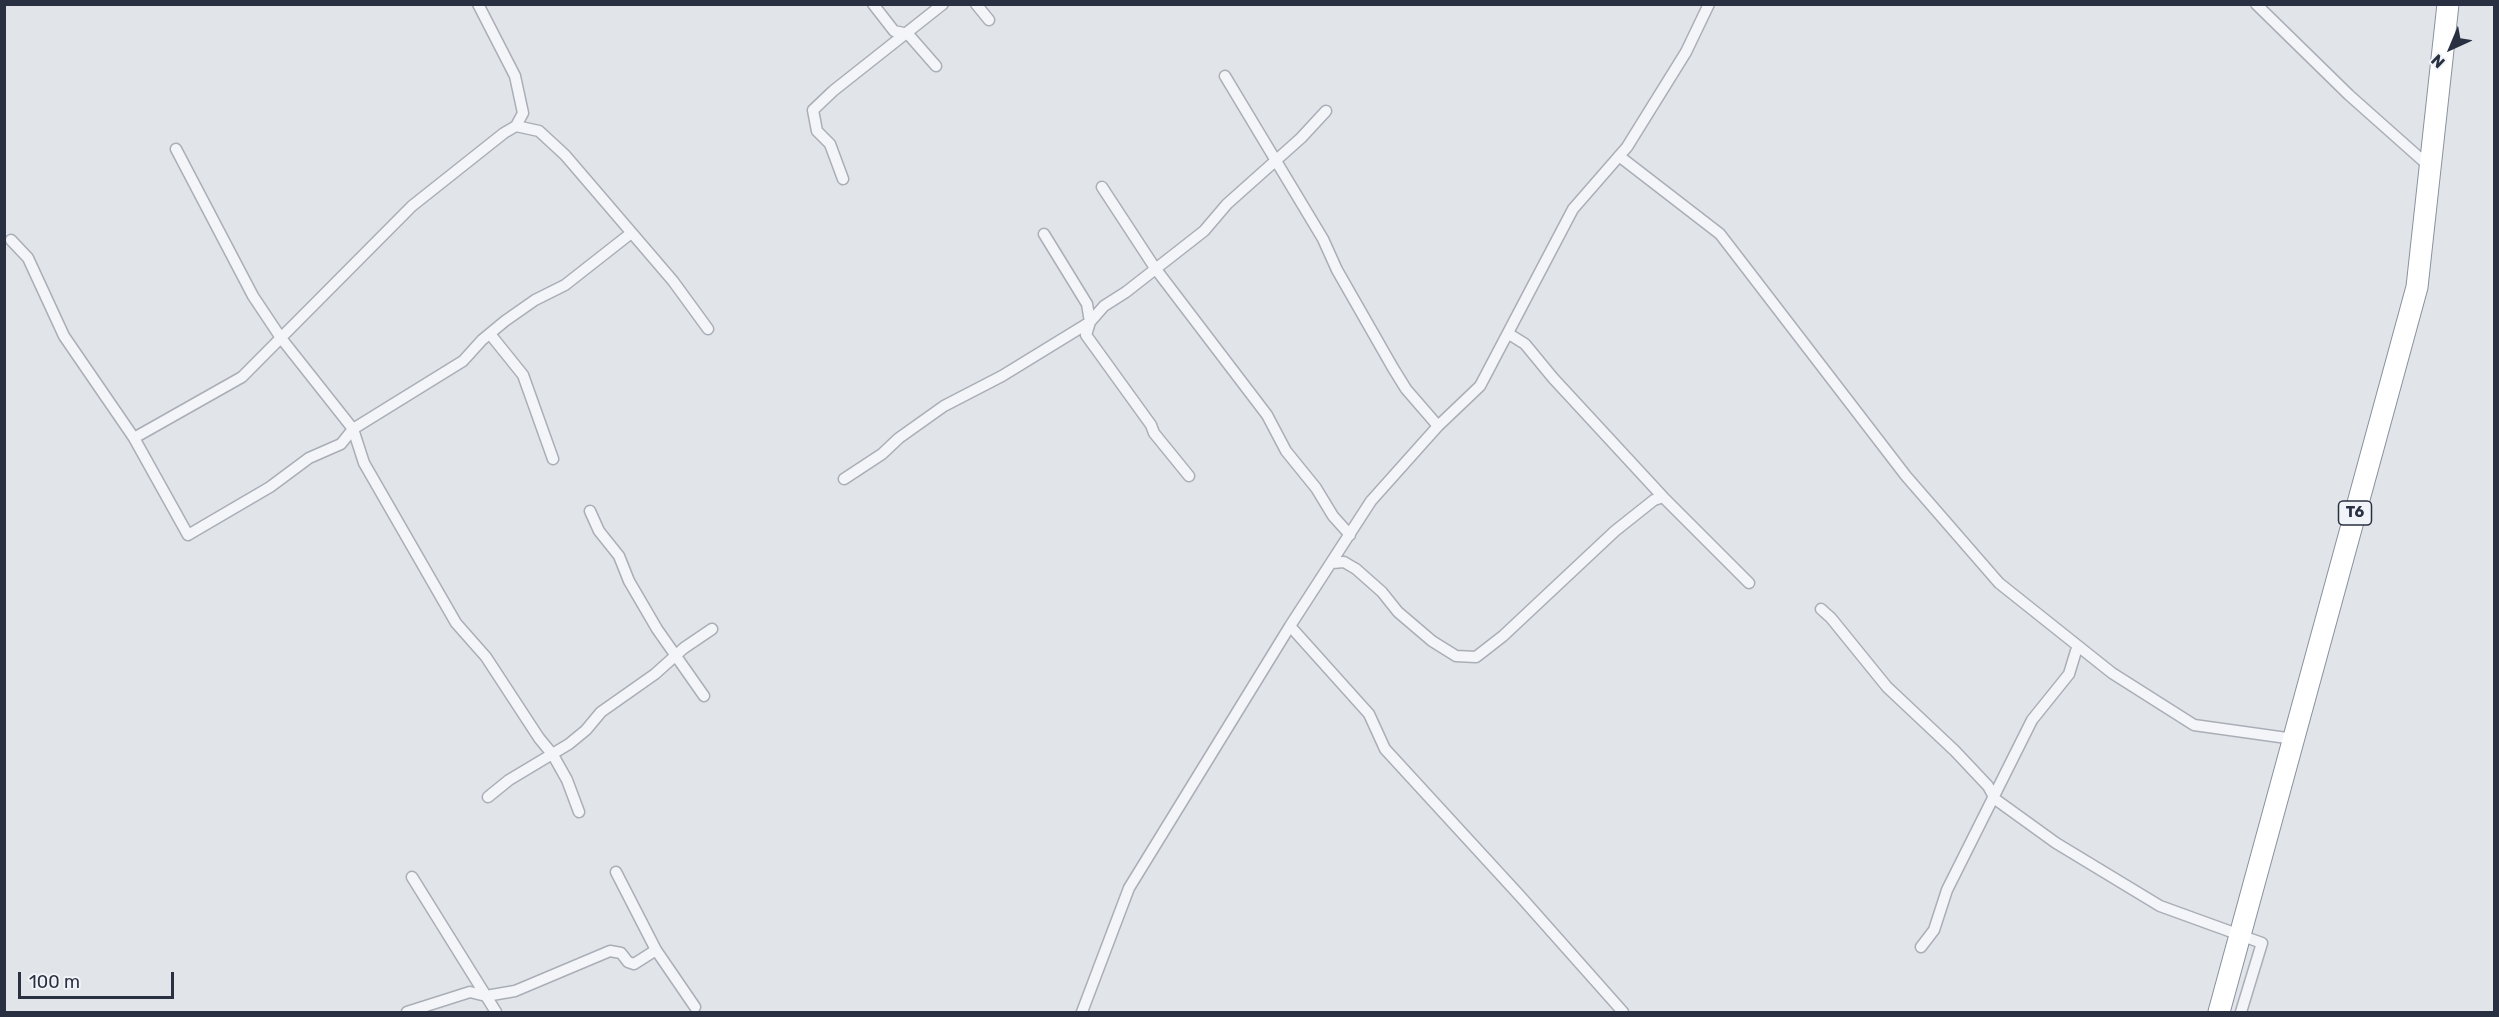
<!DOCTYPE html>
<html>
<head>
<meta charset="utf-8">
<style>
  body { margin:0 }
  #map { position:relative; width:2499px; height:1017px; overflow:hidden; background:#e1e4e9; font-family:Rubik,sans-serif }
  canvas { display:block }
  .frame { position:absolute; inset:0; border:6px solid #293041; pointer-events:none }
  .north { position:absolute; left:2421px; top:18px; width:60px; height:60px; -webkit-text-stroke:4px #f0f3f7; paint-order:stroke; rotate:224deg; font-size:16px; font-weight:700; line-height:24px; text-align:center; color:#293041 }
  .north::after { content:''; display:block; margin:auto; width:21px; height:27px; background:#293041; clip-path:polygon(50% 0,100% 100%,50% 72%,0 100%) }
  .scale { position:absolute; left:18px; top:972px; width:156px; height:27px; box-sizing:border-box; border:3px solid #293041; border-top:0; padding-left:8px; font-size:18px; line-height:21px; white-space:nowrap; color:#293041; -webkit-text-stroke:4px #f0f3f7; paint-order:stroke }
</style>
</head>
<body>
<div id="map">
<canvas width="2499" height="1017"></canvas>
<div class="frame"></div>
<div class="north">N</div>
<div class="scale">100 m</div>
</div>
<script>
const context = document.querySelector('canvas').getContext('2d');
context.lineJoin = 'round';
const poly = rows => new Path2D(rows.map(r => 'M' + r).join(''));
function trace(path, color, width, dash) { context.strokeStyle = color; context.lineWidth = width; context.lineCap = dash ? 'butt' : 'round'; context.setLineDash(dash || []); context.stroke(path); }
function drawText(font, color, halo, rows, align = 'center') {
  context.font = font + ' Rubik,sans-serif'; context.lineWidth = 5; context.setLineDash([]); context.textBaseline = 'middle'; context.strokeStyle = halo; context.fillStyle = color; for (const [text, x, y, turn = 0] of rows) {
    context.save(); context.translate(x, y); context.rotate((+turn || 0) * Math.PI / 180); context.textAlign = isNaN(turn) ? turn : align; if (halo) context.strokeText(text, 0, 0); context.fillText(text, 0, 0); context.restore();
  }
}
const street = poly([
  [478,4,515,76,523,113,516,126],
  [873,4,894,31,908,34,936,66],
  [976,4,989,20],
  [2256,4,2349,95,2430,167],
  [1225,76,1323,239,1337,270,1393,368,1406,389,1438,426],
  [176,149,253,296,281,338,353,429,364,463,456,623,486,657,539,738,553,755,567,780,579,812],
  [1619,156,1720,234,1906,476,1999,583,2112,673,2194,725,2294,739],
  [843,179,830,144,817,131,813,110,833,91,943,4],
  [1102,187,1155,268,1267,415,1286,451,1316,488,1333,516,1350,535],
  [11,240,28,258,64,336,134,438,188,535,270,487,309,458,341,444,353,429,463,361,482,340,505,321,535,300,565,285,630,234],
  [490,334,523,375,553,459],
  [1509,334,1525,344,1553,378,1663,497],
  [134,438,242,377,412,206,504,133,516,126,539,131,565,155,673,281,708,329],
  [1189,476,1154,433,1151,425,1086,335,1090,322,1104,306,1126,292,1204,231,1227,204,1301,138,1326,111],
  [844,479,882,454,899,438,944,406,1002,376,1090,322,1087,304,1044,234],
  [590,511,599,531,619,556,629,581,657,629,704,696],
  [1332,563,1344,562,1356,569,1382,592,1398,612,1432,641,1456,656,1476,657,1503,636,1615,531,1654,500,1663,497,1749,583],
  [1821,609,1831,618,1887,687,1955,751,1988,786,1995,799,2056,843,2160,906,2262,943,2241,1012],
  [1290,626,1369,714,1385,749,1520,896,1623,1012],
  [488,797,509,780,569,744,586,730,601,712,655,674,684,648,712,629],
  [616,872,656,950,695,1007],
  [412,877,496,1012],
  [1921,947,1934,930,1947,890,2032,720,2069,674,2076,651],
  [407,1012,470,992,486,996,515,991,610,951,621,953,628,962,634,964,656,950],
  [1082,1012,1129,888,1290,626,1371,501,1438,426,1480,386,1573,209,1627,147,1686,52,1709,4]
]);
const highway = poly([
  [2219,1012,2417,287,2448,4]
]);
trace(street, '#aaaeb7', 13);
trace(highway, '#8890a0', 23);
trace(street, '#f3f5f8', 10);
trace(highway, '#fff', 21);
for (const [x, y, w] of [
  [2355,513,33]
]) { const box = new Path2D(); box.roundRect(x - w / 2, y - 12, w, 24, 4.5); context.fillStyle = '#f0f3f7'; context.fill(box); trace(box, '#293041', 1.5); }
drawText('bold 15px', '#293041', null, [
  ["T6",2355,513]
]);
</script>
</body>
</html>
